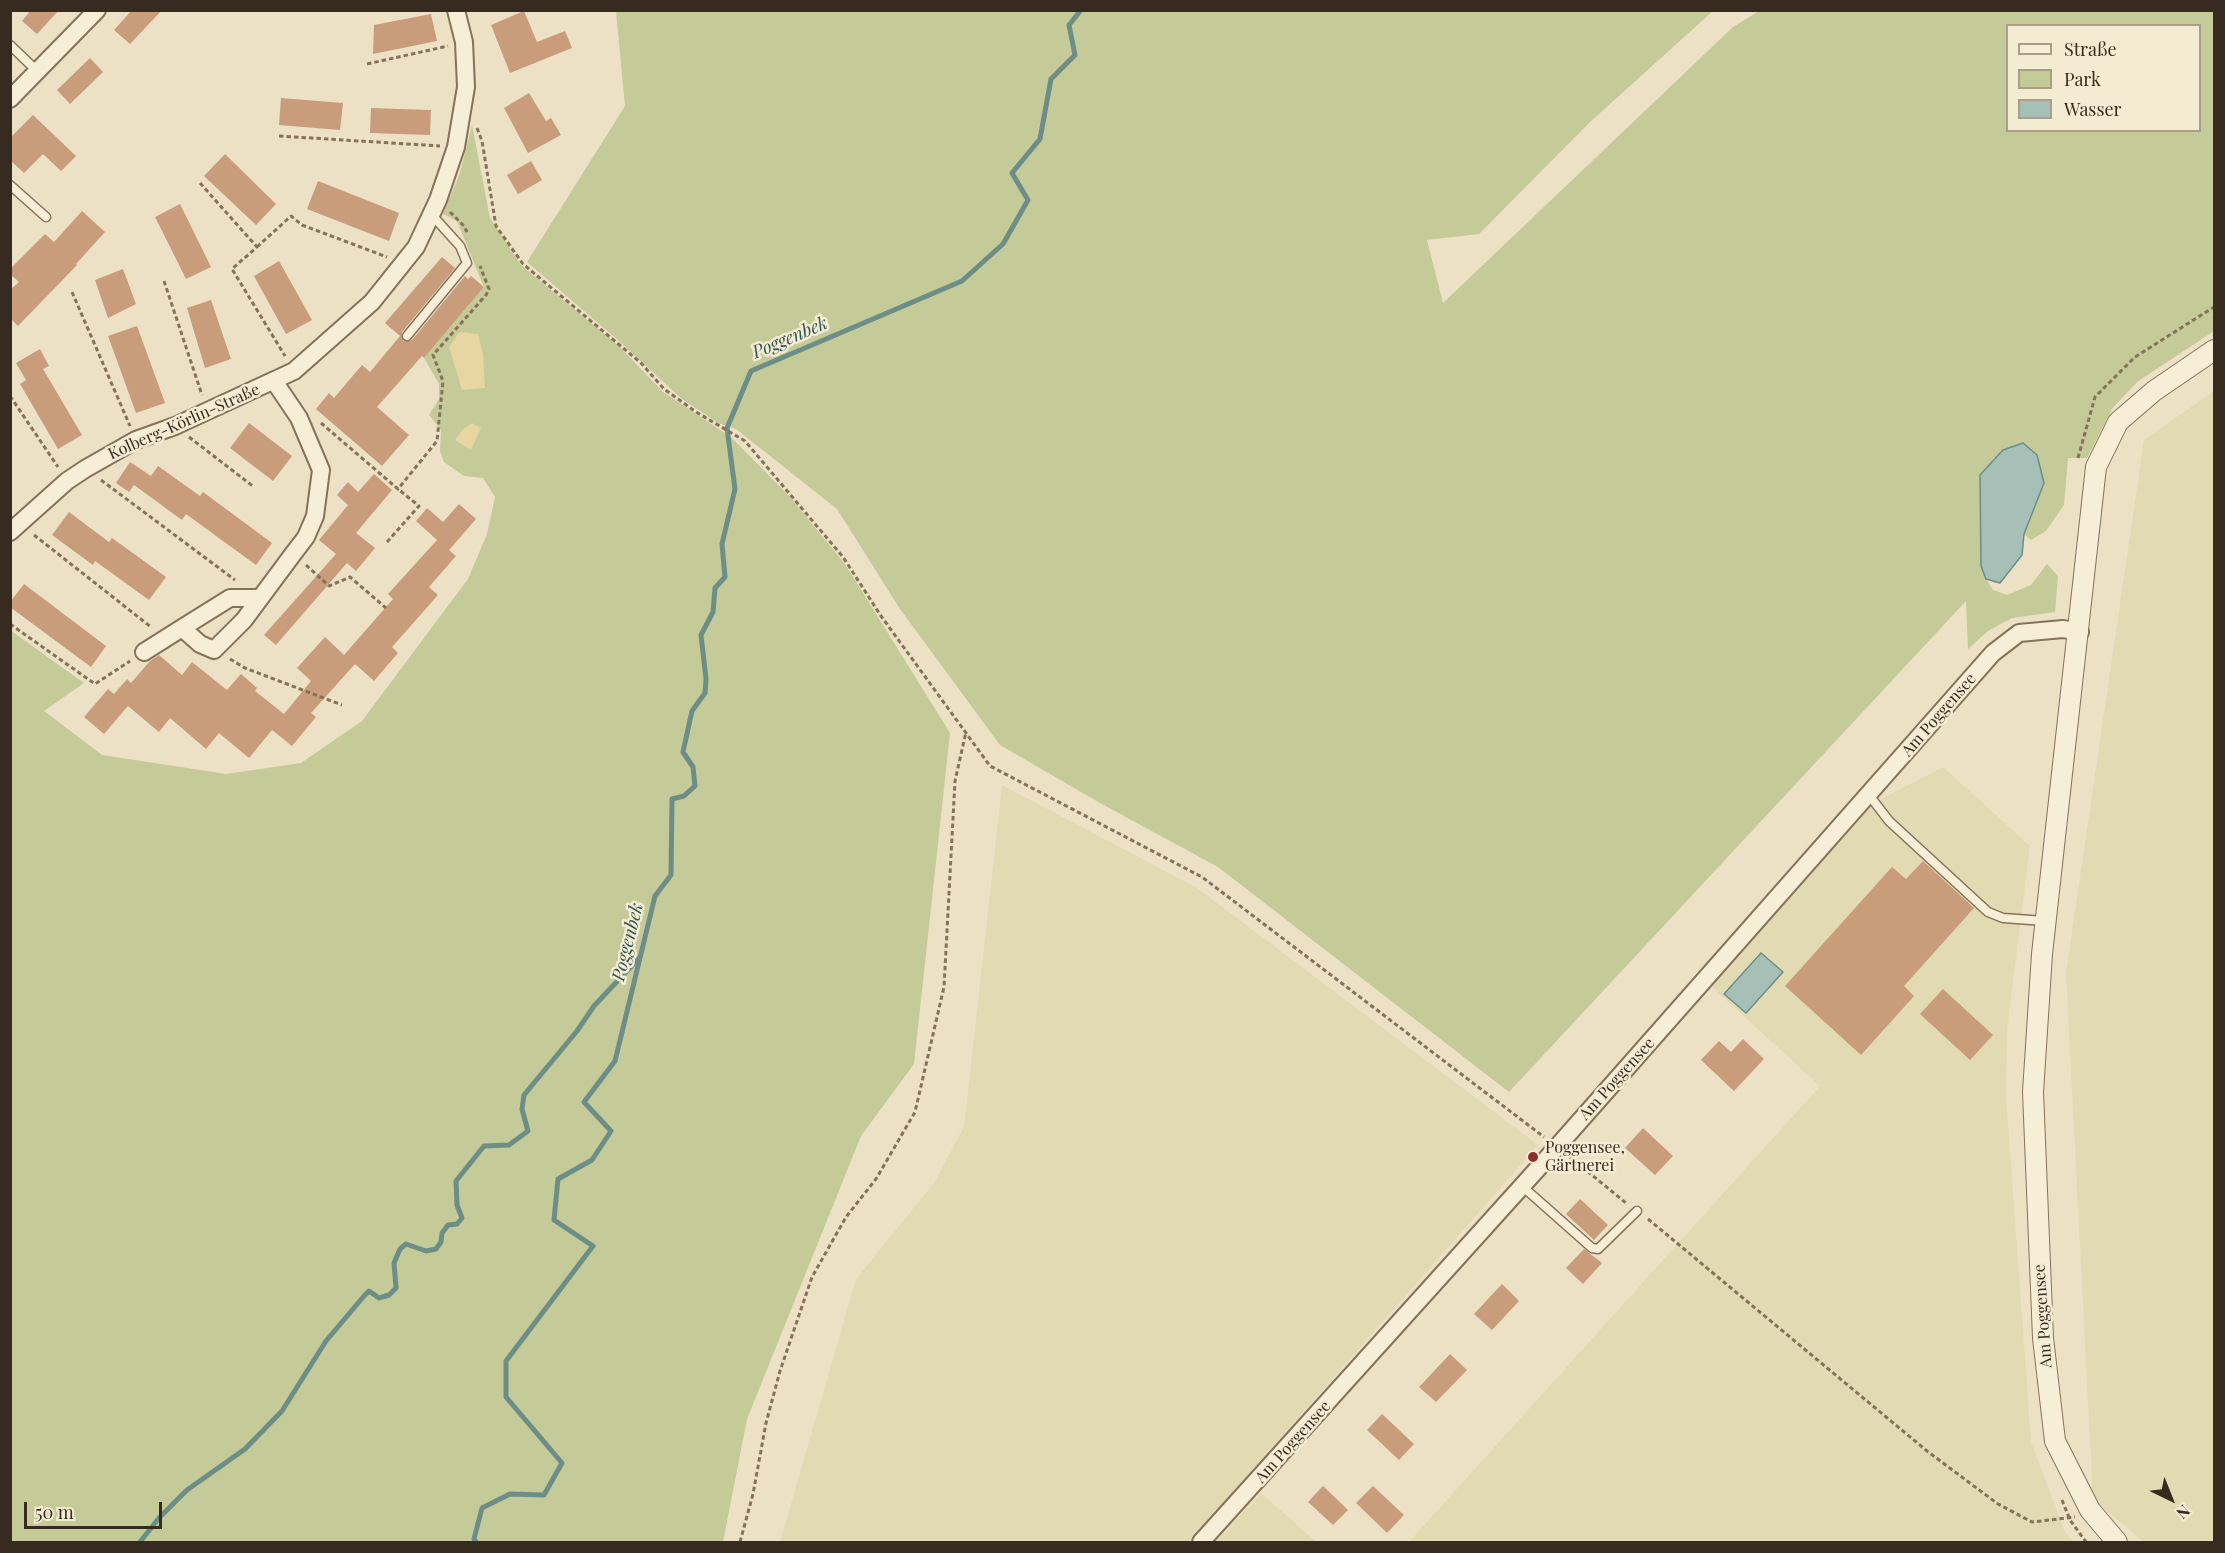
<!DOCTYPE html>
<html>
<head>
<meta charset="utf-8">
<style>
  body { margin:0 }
  #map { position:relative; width:2225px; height:1553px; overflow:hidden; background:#ece1c4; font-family:"Playfair Display",serif }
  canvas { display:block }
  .frame { position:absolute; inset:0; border:12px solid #372a1f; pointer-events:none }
  .legend { position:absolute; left:2006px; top:24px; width:195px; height:108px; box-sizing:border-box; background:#f4ebd3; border:2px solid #a89e8b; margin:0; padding:8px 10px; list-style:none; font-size:18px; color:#372a1f }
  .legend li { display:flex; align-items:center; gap:12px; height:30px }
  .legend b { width:30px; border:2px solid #a89e8b }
  .north { position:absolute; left:2141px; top:1469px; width:60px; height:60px; -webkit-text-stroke:4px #f4ebd3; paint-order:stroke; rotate:137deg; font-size:16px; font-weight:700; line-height:24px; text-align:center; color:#372a1f }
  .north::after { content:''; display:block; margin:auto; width:21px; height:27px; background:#372a1f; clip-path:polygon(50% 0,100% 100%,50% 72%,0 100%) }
  .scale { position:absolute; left:24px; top:1502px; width:138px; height:27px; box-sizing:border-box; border:3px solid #372a1f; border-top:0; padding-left:8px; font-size:18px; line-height:21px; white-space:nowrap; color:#372a1f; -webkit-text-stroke:4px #f4ebd3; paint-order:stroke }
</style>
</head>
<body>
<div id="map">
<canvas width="2225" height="1553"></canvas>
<div class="frame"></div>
<ul class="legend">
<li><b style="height:8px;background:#f7eed7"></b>Straße</li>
<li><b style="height:16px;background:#c4ca98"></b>Park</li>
<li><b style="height:16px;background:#a6c0b8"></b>Wasser</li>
</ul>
<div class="north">N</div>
<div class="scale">50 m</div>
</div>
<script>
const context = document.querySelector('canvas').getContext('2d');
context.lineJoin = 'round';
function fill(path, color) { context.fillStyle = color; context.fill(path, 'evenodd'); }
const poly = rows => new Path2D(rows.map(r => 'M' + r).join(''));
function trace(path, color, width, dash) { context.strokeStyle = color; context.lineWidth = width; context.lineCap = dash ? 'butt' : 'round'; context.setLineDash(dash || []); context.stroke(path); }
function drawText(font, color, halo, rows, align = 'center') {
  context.font = font + ' "Playfair Display",serif'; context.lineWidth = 5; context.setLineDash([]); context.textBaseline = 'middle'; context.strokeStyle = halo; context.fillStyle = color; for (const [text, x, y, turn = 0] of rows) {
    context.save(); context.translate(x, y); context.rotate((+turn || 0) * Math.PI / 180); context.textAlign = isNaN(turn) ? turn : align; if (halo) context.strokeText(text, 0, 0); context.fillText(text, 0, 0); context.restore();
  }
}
fill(poly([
  [2214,391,2214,1542,2144,1542,2093,1499,2066,973,2144,440],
  [1943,767,2030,846,2007,1030,2006,1096,2031,1441,2064,1530,2073,1542,1409,1542,1820,1086,1711,986,1874,803],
  [1002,785,1197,888,1538,1145,1189,1542,780,1542,856,1279,934,1183,964,1127],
  [1261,1493,1316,1542,1216,1542]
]), '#e2dab2');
fill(poly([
  [616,11,1713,11,1590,122,1479,234,1427,240,1443,303,1733,27,1759,11,2214,11,2214,331,2137,382,2112,409,2087,458,2068,458,2064,505,2046,531,2031,540,2024,534,2044,483,2023,443,2003,450,1980,475,1986,579,1993,590,2007,595,2031,585,2047,564,2058,576,2055,612,2012,618,1988,631,1968,649,1966,601,1509,1092,1218,867,1100,803,1000,745,900,609,837,509,736,429,718,423,682,399,619,341,527,262,625,106],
  [2008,26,2200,26,2200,130,2008,130],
  [472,125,490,218,521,265,620,347,663,392,731,437,790,497,845,564,950,733,914,1064,861,1136,747,1419,723,1542,11,1542,10,630,84,683,44,711,102,755,226,774,301,763,362,721,468,579,487,534,495,497,483,478,464,476,444,462,440,451,441,430,429,415,439,399,439,384,424,358,484,287,457,221,443,214,460,173]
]), '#c4ca98');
fill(poly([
  [459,332,478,334,483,354,485,388,462,390,449,347],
  [472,423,481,428,471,450,455,440,463,429]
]), '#e7d5a2');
const water = poly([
  [2023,443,2037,455,2044,483,2024,534,2022,555,2000,583,1986,579,1981,566,1980,475,2003,450,2023,443],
  [1761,953,1783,972,1746,1013,1724,994,1761,953]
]);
fill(water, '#a6c0b8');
trace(water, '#6d8e86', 1.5);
trace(poly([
  [140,1542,159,1518,187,1490,245,1449,282,1411,326,1341,364,1296,369,1291,379,1298,389,1295,396,1288,394,1263,400,1249,406,1244,426,1251,436,1249,441,1242,442,1233,448,1225,457,1224,462,1218,457,1205,456,1181,484,1146,509,1145,528,1131,522,1109,524,1095,577,1031,594,1006,640,957],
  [476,1542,474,1539,482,1508,510,1494,544,1495,562,1463,506,1397,506,1361,593,1246,554,1220,558,1179,592,1160,611,1131,584,1102,615,1061,655,896,671,875,672,799,684,796,695,786,693,767,683,752,692,711,705,693,706,679,701,635,713,612,715,588,725,577,722,544,735,489,727,428,751,371,962,281,1003,244,1028,200,1012,173,1040,139,1051,79,1075,55,1069,25,1081,10]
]), '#6d8e86', 5);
fill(poly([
  [31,10,59,10,37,34,22,21],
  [132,10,162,10,130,44,114,30],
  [524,11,537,42,565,31,572,48,510,73,491,25],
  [431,14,437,41,373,54,374,25],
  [90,58,103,72,70,104,57,90],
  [529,93,546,121,551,118,561,135,528,153,504,108],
  [281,98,343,103,340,130,279,125],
  [371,108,431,110,430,135,370,133],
  [33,115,76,156,61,171,43,154,24,173,10,160,10,138],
  [225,154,276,204,256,225,204,176],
  [531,161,542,180,518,194,507,175],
  [318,181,399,213,389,241,307,209],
  [180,204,211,267,186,279,155,217],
  [82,211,105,232,76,264,77,265,18,326,10,318,10,290,19,282,10,274,10,269,45,234,54,242],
  [442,257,455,268,402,332,403,341,412,340,465,276,468,279,471,276,484,287,424,358,422,356,377,407,409,435,382,466,316,409,329,393,334,398,362,365,370,372,400,336,385,323],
  [279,261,312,320,286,334,254,276],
  [123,269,136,304,108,318,95,280],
  [211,300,231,359,205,368,187,308],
  [137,326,165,403,136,413,108,336],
  [40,349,49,366,43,369,82,435,58,449,20,384,26,380,16,363],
  [249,423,292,456,273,481,230,448],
  [130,462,151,476,158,466,200,496,203,492,272,543,256,565,186,514,182,520,134,485,129,492,116,483],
  [374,474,392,490,356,533,375,548,356,571,347,563,276,645,264,635,336,554,319,540,348,505,337,495,348,482,358,492],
  [459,504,476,519,449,550,456,556,429,587,438,595,392,647,398,653,374,681,355,664,311,713,316,717,292,746,272,730,249,758,219,733,206,749,170,718,159,732,128,706,104,734,84,717,108,689,114,694,127,679,131,683,150,661,159,655,182,675,192,662,227,690,241,674,257,688,255,691,284,714,311,681,297,668,325,637,344,655,393,599,388,594,437,540,416,521,427,508,443,522],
  [69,512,109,542,112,538,166,577,149,600,95,561,93,565,52,535],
  [24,584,106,646,91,667,10,607,10,602],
  [1923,861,1974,908,1904,986,1914,996,1861,1055,1785,986,1892,867,1906,879],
  [1943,989,1993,1035,1970,1060,1920,1014],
  [1743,1039,1764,1059,1734,1091,1701,1060,1719,1041,1731,1052],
  [1643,1128,1673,1156,1655,1175,1625,1148],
  [1580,1199,1608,1225,1594,1240,1566,1214],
  [1584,1249,1602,1263,1583,1284,1566,1268],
  [1502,1284,1519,1301,1492,1330,1474,1314],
  [1450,1354,1467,1370,1436,1402,1419,1387],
  [1382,1414,1414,1444,1399,1460,1367,1430],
  [1323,1486,1348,1510,1333,1525,1308,1502],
  [1373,1486,1404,1515,1387,1533,1356,1503]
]), '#c99c7b');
const service = poly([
  [10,45,37,71],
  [10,185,46,217],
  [407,336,467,263,460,246,431,214],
  [1869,795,1889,821,1988,912,2003,918,2045,921],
  [1522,1186,1592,1248,1598,1249,1637,1211]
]);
const minor = poly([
  [10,99,97,10],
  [10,532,67,481,85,469,136,440,175,426,294,371,372,302,416,247,438,200,456,147,466,87,464,42,456,10],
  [258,598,230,598,182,628,200,644,214,650,244,620,293,554,306,537,315,516,321,470,299,418,274,381],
  [144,652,182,628],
  [1201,1542,1541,1165,1993,653,2019,633,2063,629,2080,632]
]);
const tertiary = poly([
  [2117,1542,2090,1510,2055,1441,2043,1338,2033,1092,2042,954,2096,467,2118,422,2154,391,2214,350]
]);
trace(service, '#86725b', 11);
trace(minor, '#86725b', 20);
trace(tertiary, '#86725b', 22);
trace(poly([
  [367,64,448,46],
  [477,128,482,141,496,226,523,264,641,363,664,389,696,412,745,441,843,557,881,616,990,766,1202,877,1544,1137],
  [279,136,440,146],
  [200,183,257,247,232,269,285,356],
  [450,212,464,226,467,232],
  [257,247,291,216,302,225,387,257],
  [164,281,202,395],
  [72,292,130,426],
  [10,396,58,467],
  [321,423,398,489,437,441,443,381,433,355,486,295,489,289,480,266],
  [189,437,254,487],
  [2078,458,2095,397,2135,357,2214,307],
  [101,480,235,580],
  [34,535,151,627],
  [387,542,419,506,398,489],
  [306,565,329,586,350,577,386,608],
  [10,624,95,684,130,661],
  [230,659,245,668,342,705],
  [1570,1157,1626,1203],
  [1648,1219,1927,1451,1998,1504,2032,1522,2075,1517],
  [2062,1500,2070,1520,2086,1542],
  [740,1542,753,1494,766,1423,780,1371,812,1277,846,1217,876,1179,915,1112,944,987,955,781,966,732]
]), '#86725b', 3, [4.5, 3]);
trace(service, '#f7eed7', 8);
trace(minor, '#f7eed7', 16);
trace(tertiary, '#f7eed7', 20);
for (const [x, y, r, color] of [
  [1533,1157,6,"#932d2d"]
]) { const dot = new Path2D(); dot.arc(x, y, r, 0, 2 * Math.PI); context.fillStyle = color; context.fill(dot); trace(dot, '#f4ebd3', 2); }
drawText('16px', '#372a1f', '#f4ebd3', [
  ["Kolberg-Körlin-Straße",184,422,-24],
  ["Am Poggensee",1939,715,-49],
  ["Am Poggensee",1617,1079,-48],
  ["Am Poggensee",2043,1316,-94],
  ["Am Poggensee",1293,1442,-48]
]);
drawText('16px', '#372a1f', '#f4ebd3', [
  ["Poggensee,",1545,1148],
  ["Gärtnerei",1545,1166]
], 'left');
drawText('italic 18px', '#2e5654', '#f4ebd3', [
  ["Poggenbek",790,338,-23],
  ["Poggenbek",628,942,-76]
]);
</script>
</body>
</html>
